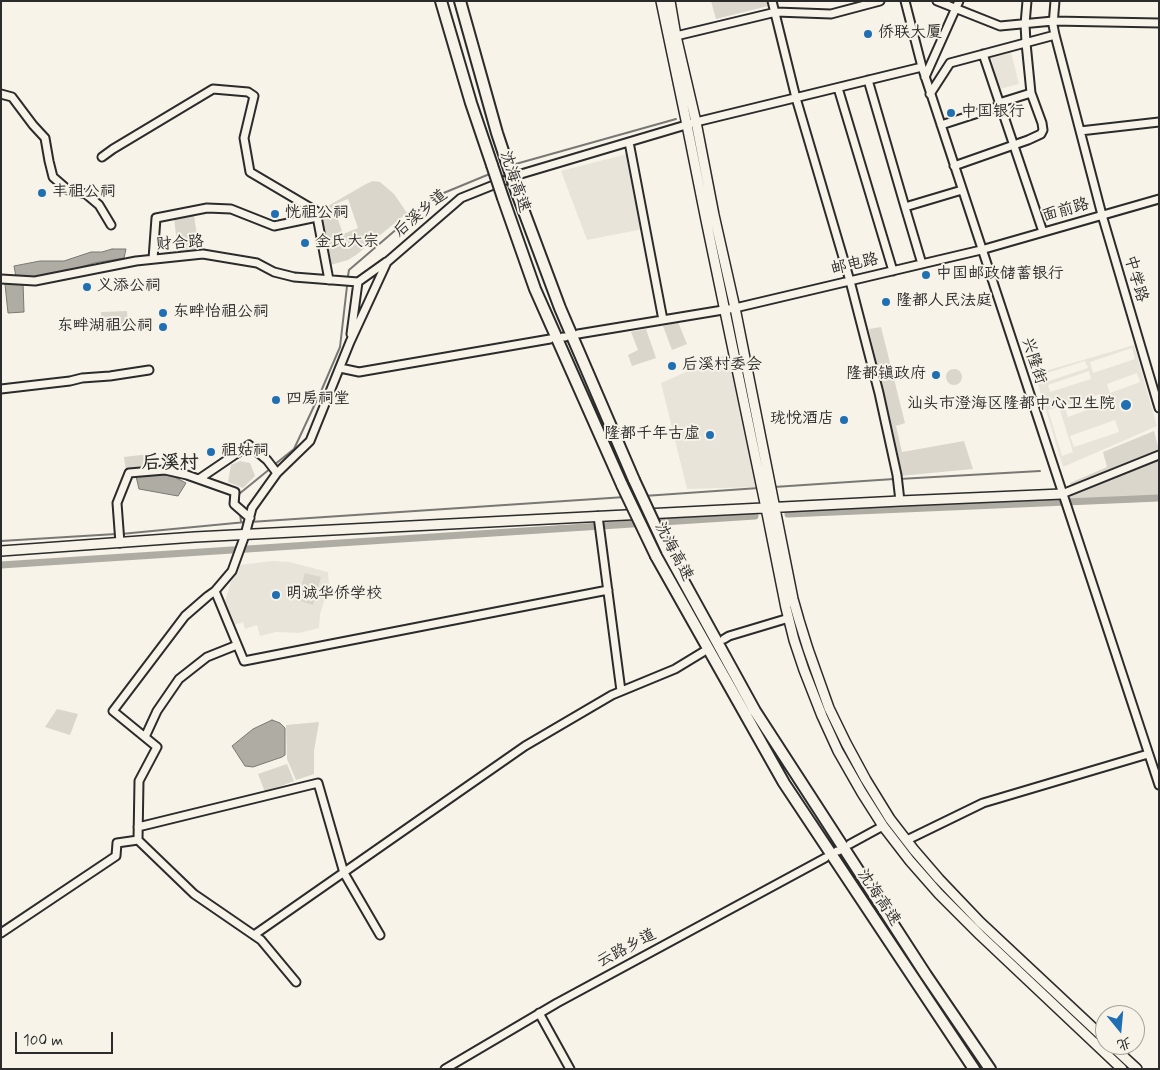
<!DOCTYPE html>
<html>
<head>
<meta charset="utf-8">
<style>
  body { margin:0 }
  #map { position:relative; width:1160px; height:1070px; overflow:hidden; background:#f7f3e8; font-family:Mynerve,"LXGW WenKai TC",sans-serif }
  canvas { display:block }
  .frame { position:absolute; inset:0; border:2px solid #2b2b2b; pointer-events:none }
  .north { position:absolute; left:1095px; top:1005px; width:50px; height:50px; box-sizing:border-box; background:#f7f3e8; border:1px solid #a5a39c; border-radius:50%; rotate:163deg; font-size:14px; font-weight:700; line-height:20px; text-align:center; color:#2b2b2b }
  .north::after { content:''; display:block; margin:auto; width:18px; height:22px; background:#1f6fb2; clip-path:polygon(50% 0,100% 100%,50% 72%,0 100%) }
  .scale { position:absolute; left:15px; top:1032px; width:98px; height:22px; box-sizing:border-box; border:2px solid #2b2b2b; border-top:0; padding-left:6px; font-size:15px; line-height:18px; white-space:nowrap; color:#2b2b2b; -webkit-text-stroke:4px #f7f3e8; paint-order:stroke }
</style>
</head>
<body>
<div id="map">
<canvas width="1160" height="1070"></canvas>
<div class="frame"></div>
<div class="north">北</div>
<div class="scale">100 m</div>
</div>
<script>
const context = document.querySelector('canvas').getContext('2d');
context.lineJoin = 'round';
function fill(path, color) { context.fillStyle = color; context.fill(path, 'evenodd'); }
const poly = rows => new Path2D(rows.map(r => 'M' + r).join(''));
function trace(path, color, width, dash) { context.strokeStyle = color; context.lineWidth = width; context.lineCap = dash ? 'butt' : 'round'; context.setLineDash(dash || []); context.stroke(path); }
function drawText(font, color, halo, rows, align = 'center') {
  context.font = font + ' Mynerve,"LXGW WenKai TC",sans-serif'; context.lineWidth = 4; context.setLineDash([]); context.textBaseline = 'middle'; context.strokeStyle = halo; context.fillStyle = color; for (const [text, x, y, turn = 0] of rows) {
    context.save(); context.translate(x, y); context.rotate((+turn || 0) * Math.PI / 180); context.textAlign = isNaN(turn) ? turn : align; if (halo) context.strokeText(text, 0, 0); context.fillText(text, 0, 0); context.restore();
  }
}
fill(poly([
  [1011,52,1019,84,999,89,991,57],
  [627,154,643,229,587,240,561,171],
  [1134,345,1157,426,1063,467,1035,374],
  [1132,348,1135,359,1093,373,1090,362],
  [1085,361,1088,368,1046,382,1044,374],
  [1089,371,1091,379,1050,392,1048,385],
  [1137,373,1140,382,1110,393,1107,384],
  [1100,394,1103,404,1068,417,1064,406],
  [1059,407,1073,452,1062,456,1048,410],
  [1115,420,1119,432,1074,447,1070,436],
  [729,353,757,487,687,489,661,383],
  [273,561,289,562,328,572,329,586,320,614,319,628,299,633,276,632,260,636,257,625,245,629,243,622,231,626,224,605,232,578,239,565]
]), '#e8e4da');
fill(poly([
  [711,1,767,1,768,6,716,19],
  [373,181,380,182,394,194,407,213,356,255,348,260,330,265,319,215,321,210,366,184],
  [348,199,358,228,343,234,333,205],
  [194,215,199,250,178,252,174,218],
  [127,311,128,327,102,328,101,312],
  [678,322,687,344,672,350,663,326],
  [881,327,905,423,896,426,902,452,964,441,973,469,900,476,869,329],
  [646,329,656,358,632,366,628,355,638,350,631,332],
  '946 377a8 8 0 1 1 16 0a8 8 0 1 1-16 0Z',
  [1154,431,1159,451,1072,489,1070,483,1107,467,1103,452],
  [150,454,152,468,126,471,124,457],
  [1159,457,1159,498,1071,502,1069,497],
  [240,461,250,463,255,476,243,488,228,482,231,465],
  [305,573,321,577,313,605,297,600],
  [57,709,78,714,70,735,45,727],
  [319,722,314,751,314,774,296,780,287,759,286,725],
  [287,764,294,781,265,792,258,774]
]), '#dad6cc');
const water = poly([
  [112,249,126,249,124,258,94,263,75,269,37,278,16,277,14,266,40,261,64,261,91,252,102,252,112,249],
  [23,282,24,312,8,313,5,284,23,282],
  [169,474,186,483,178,496,139,489,136,476,169,474],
  [272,720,280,723,285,728,285,755,282,757,253,767,245,766,232,746,253,729,272,720]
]);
fill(water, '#afaca4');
trace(water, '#7a7874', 1);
trace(poly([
  [512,165,676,119],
  [348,276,349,270,434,197,492,173],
  [274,465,294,449,322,389,340,347,347,286],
  [899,479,1040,471],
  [774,487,894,479],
  [644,496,759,488],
  [239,505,239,494,271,468],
  [240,512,241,522],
  [250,522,625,497],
  [121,534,246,522],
  [1,541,116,534]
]), '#7a7874', 2);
trace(poly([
  [788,514,1159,498],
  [1,565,755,516]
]), '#afaca4', 7);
const minor = poly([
  [772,1,796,98,850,281,879,393,897,475,900,501],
  [905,1,922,67,1159,785],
  [937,1,1000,26,1053,21,1159,23],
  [1055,1,1053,25,1055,35,1102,215,1159,408],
  [676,36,776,12,831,14,880,1],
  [983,54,1043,232],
  [925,77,959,1],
  [868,80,905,207],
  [838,88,893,271],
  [1,94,12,97,33,125,45,138,49,161,53,177,68,190,86,194,99,205,111,225],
  [930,94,950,63,1055,35],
  [999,103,1031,93],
  [941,125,1000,106],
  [1080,131,1159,122],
  [629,142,663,320],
  [102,157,113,149,213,89,248,92,254,96,244,138,250,172,316,211,329,280],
  [954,166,1028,140,1041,134,1043,130,1042,123,1031,93,1026,43,1025,24,1027,1],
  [153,259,156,218,207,208,231,209,274,226,317,217],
  [922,264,905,207,962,190],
  [1,279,35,281,136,261,203,254,257,263,274,272,294,277,358,282],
  [351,334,358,282,386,262],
  [578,334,735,308,981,250,1159,199],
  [563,337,565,337],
  [340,368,359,372,550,339],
  [1,389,70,381,82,378,110,376,149,370],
  [199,479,249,445,267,460,277,473],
  [1062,494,1159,455],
  [598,516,621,691],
  [120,543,117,503,129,473,165,470,187,475,235,492,234,504,250,518],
  [215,591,244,661,608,590],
  [724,639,729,636,789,618],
  [145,737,157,711,179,679,207,657,237,645],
  [138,827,318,783,344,873,380,935],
  [907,840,983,803,1148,754],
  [850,844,883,826],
  [837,851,838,851],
  [1,933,116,856,117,843,138,840],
  [254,935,525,746,612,695,675,669,703,652],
  [296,982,261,940,194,894,138,840,139,781,157,747,113,711,185,616,208,596,215,591,232,571,245,535,252,508,277,473,310,441,350,342,387,262,461,198,521,174,696,122,922,67],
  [539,1013,570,1069],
  [445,1069,557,1003,825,858]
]);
const major = poly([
  [661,1,687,125,706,220,766,508,786,608,794,640,804,670,822,716,838,751,862,793,883,826,910,861,939,894,980,935,1122,1069],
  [670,1,676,36,696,122,714,215,735,308,793,599,799,620,808,649,829,708,846,743,866,780,890,819,914,850,939,879,980,922,1105,1039],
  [1,551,195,537,900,501,1062,494],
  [1111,1045,1137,1069]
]);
const highway = poly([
  [441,1,471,103,492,165],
  [460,1,497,133,506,160],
  [517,193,560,308,634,480],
  [503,198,535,289,622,485],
  [667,551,755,711,926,975,990,1069],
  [656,556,784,783,974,1069]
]);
trace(minor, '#2b2b2b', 11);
trace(major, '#2b2b2b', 12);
trace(highway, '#2b2b2b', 14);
trace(minor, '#f7f3e8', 7);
trace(major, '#f7f3e8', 9);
trace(highway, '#f7f3e8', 10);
const highwayBridge = poly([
  [506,160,517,193],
  [492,165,503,198],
  [634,480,667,551],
  [622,485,656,556]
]);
trace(highwayBridge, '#2b2b2b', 14, []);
trace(highwayBridge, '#f7f3e8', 10);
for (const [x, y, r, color] of [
  [868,34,5,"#1f6fb2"],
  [951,113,5,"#1f6fb2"],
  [42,193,5,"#1f6fb2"],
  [275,214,5,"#1f6fb2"],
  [305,243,5,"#1f6fb2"],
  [926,275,5,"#1f6fb2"],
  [87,287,5,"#1f6fb2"],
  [886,302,5,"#1f6fb2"],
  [163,313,5,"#1f6fb2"],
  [163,327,5,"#1f6fb2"],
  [672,366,5,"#1f6fb2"],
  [936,375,5,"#1f6fb2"],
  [276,400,5,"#1f6fb2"],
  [1126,405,6,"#1f6fb2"],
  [844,420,5,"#1f6fb2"],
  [710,435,5,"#1f6fb2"],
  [211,452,5,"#1f6fb2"],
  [276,595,5,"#1f6fb2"]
]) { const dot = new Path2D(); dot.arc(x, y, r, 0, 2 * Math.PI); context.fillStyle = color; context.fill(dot); trace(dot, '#f7f3e8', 2); }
drawText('16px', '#2b2b2b', '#f7f3e8', [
  ["侨联大厦",878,34],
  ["中国银行",961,113],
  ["丰祖公祠",52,193],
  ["恍祖公祠",285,214],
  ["金氏大宗",315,243],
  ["中国邮政储蓄银行",936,275],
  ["义添公祠",97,287],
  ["隆都人民法庭",896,302],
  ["东畔怡祖公祠",173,313],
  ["东畔湖祖公祠",153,327,"right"],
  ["后溪村委会",682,366],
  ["隆都镇政府",926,375,"right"],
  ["四房祠堂",286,400],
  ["汕头市澄海区隆都中心卫生院",1115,405,"right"],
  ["珑悦酒店",834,420,"right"],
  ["隆都千年古虚",700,435,"right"],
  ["祖姑祠",221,452],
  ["明诚华侨学校",286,595]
], 'left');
drawText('16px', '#2b2b2b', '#f7f3e8', [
  ["沈海高速",514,182,71],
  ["面前路",1066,211,-16],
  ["后溪乡道",421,214,-40],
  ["财合路",180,244,-4],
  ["邮电路",855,265,-13],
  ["中学路",1135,279,74],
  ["兴隆街",1033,361,72],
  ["沈海高速",673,552,62],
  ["沈海高速",878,898,56],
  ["云路乡道",627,949,-28]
]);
drawText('bold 19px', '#2b2b2b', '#f7f3e8', [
  ["后溪村",170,464]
]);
</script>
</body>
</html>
